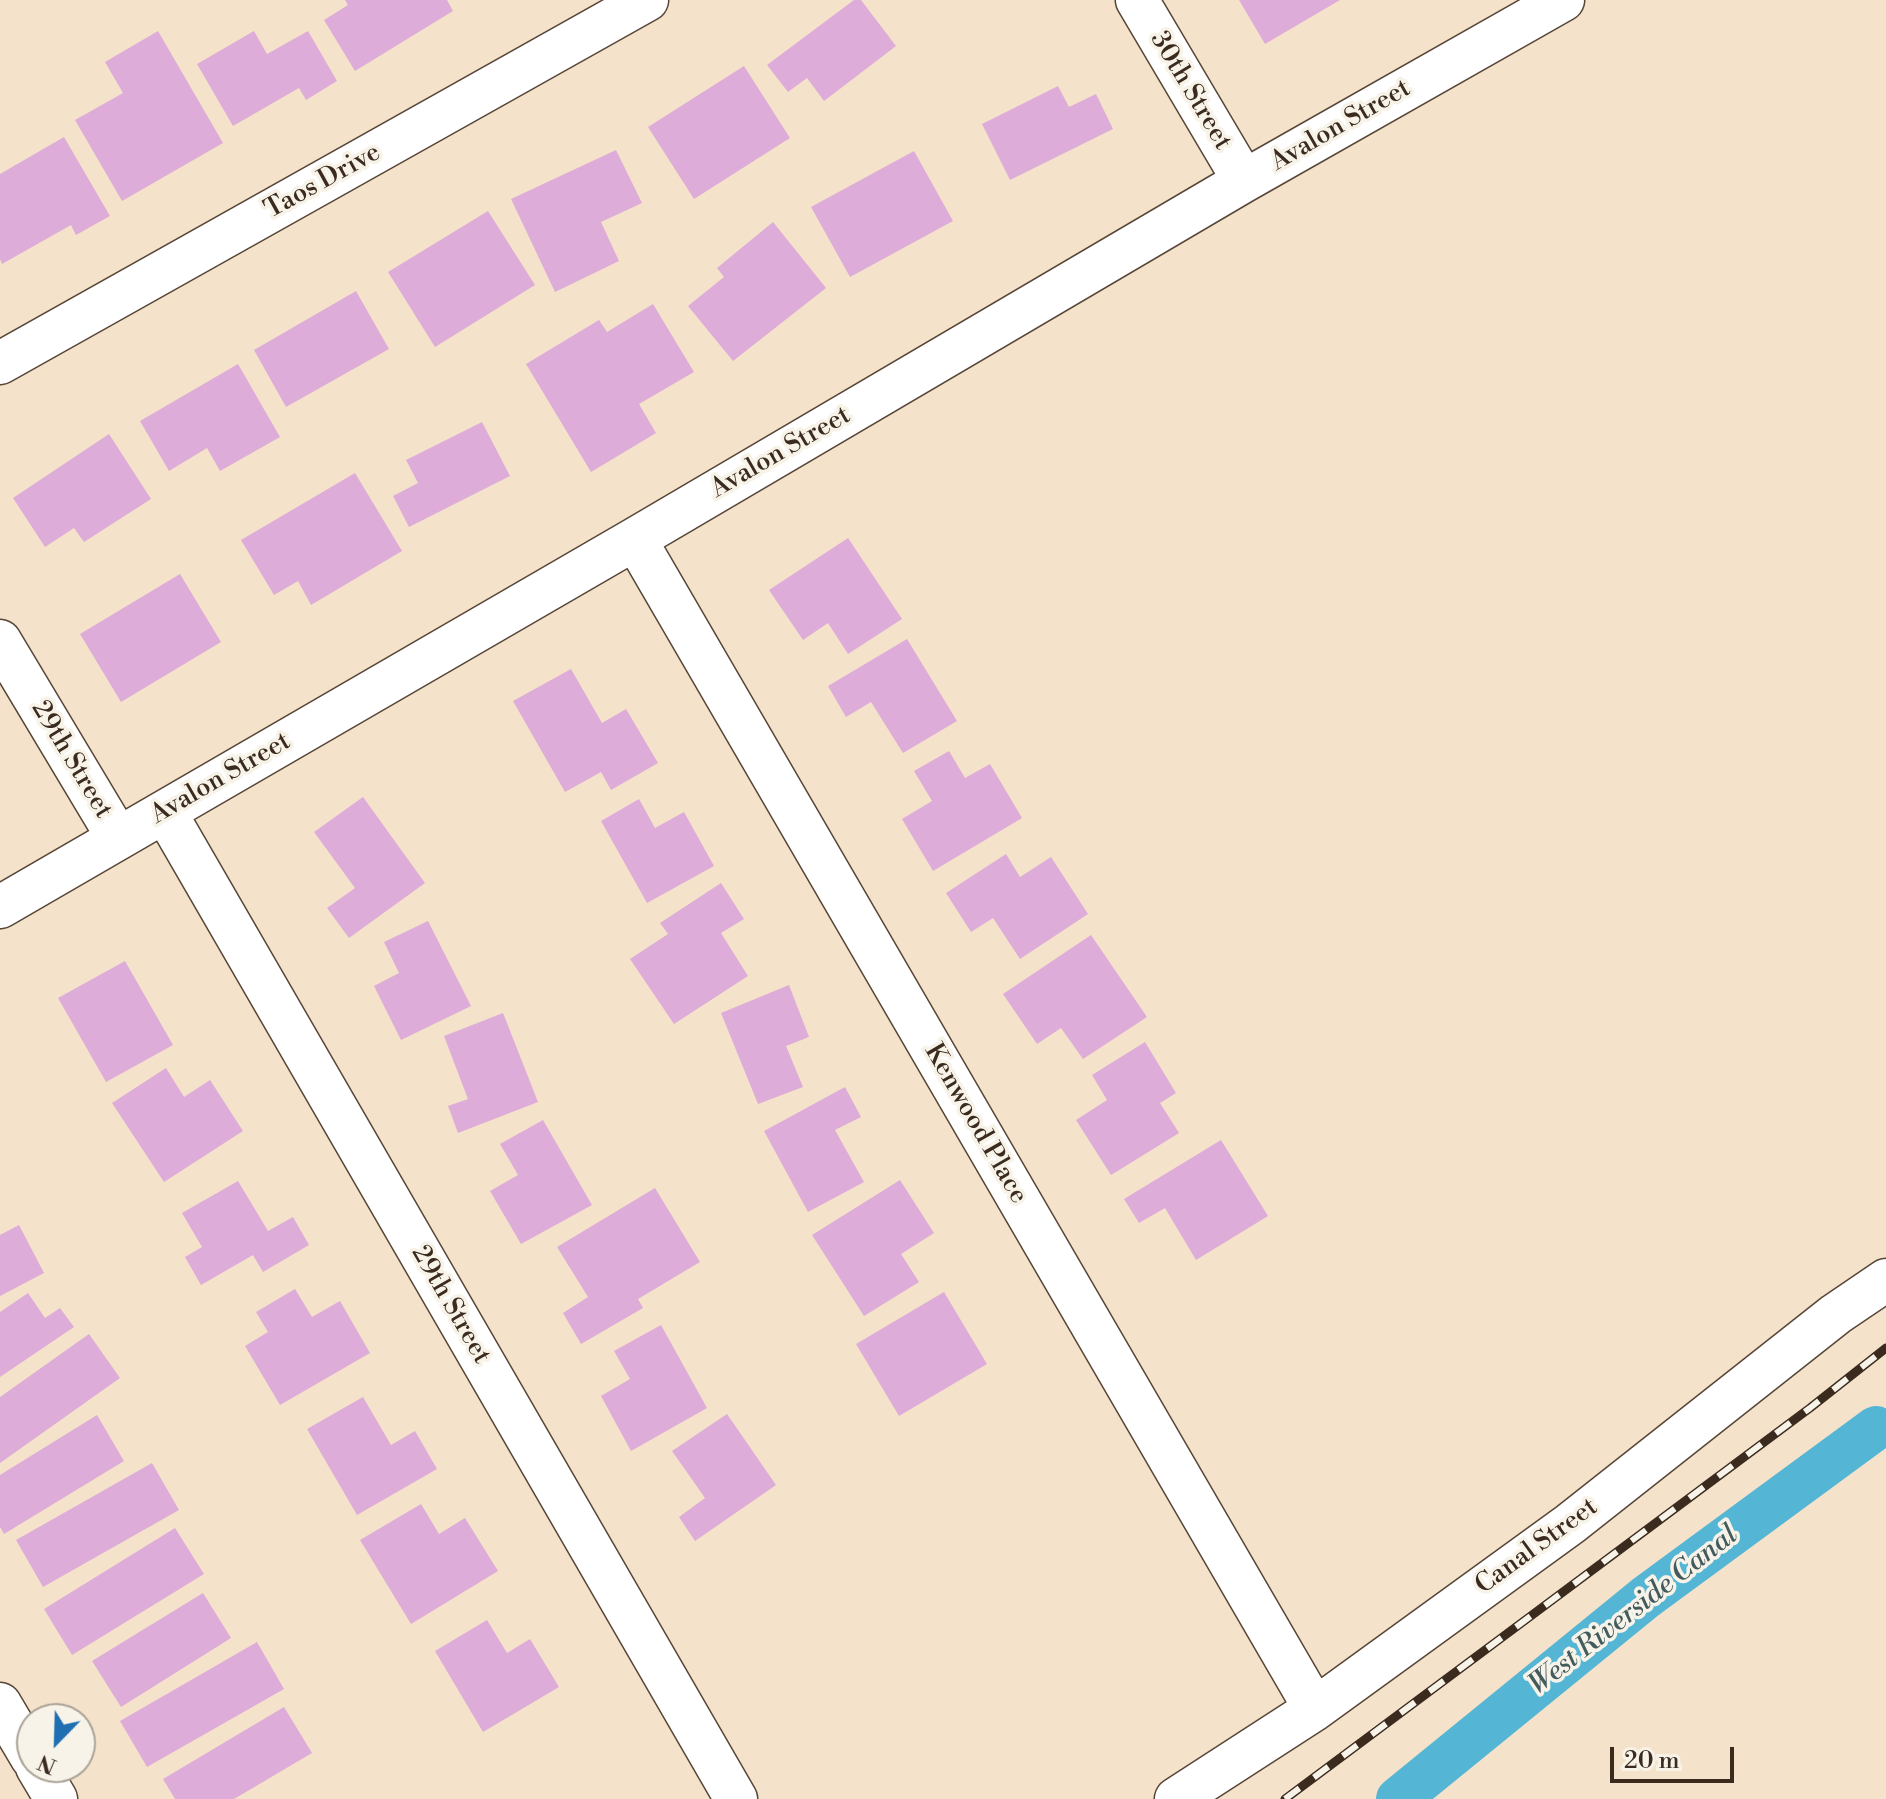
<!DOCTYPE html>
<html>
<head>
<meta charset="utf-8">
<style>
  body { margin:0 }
  #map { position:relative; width:1886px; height:1799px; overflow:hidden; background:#f4e2ca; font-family:"Libre Bodoni",serif }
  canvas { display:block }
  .north { position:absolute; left:16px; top:1703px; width:80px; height:80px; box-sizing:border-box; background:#f7f3e8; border:2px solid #aca397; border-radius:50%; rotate:203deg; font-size:22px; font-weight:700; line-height:32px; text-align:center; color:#3b2a1e }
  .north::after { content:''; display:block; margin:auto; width:28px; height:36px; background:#1f6fb2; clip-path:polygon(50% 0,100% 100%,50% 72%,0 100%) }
  .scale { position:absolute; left:1610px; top:1747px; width:124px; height:36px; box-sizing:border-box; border:4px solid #3b2a1e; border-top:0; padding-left:10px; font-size:24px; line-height:28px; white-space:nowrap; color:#3b2a1e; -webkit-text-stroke:6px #f7f3e8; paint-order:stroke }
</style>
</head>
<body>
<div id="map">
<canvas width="1886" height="1799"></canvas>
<div class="north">N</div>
<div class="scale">20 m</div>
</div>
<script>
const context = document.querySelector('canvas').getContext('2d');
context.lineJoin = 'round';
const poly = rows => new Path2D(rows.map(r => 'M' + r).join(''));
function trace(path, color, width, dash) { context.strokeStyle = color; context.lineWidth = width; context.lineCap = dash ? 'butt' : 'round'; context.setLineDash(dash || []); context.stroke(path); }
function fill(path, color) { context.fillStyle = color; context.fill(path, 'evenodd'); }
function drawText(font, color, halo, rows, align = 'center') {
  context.font = font + ' "Libre Bodoni",serif'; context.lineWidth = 7; context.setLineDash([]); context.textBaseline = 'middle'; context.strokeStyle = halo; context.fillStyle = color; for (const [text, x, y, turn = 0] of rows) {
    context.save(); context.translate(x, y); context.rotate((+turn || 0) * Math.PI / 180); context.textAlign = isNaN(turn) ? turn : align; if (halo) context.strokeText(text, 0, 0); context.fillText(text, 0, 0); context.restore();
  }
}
trace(poly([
  [1398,1799,1646,1597,1876,1428]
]), '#55b5d4', 44);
fill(poly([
  [345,0,447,0,453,11,355,71,324,20,348,5],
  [854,0,861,0,896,46,824,101,807,78,788,92,767,65],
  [1239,0,1340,0,1265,44],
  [158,31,223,143,122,201,75,120,123,93,105,62],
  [254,31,267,54,308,31,337,81,306,100,299,88,233,126,197,64],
  [744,66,790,138,694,199,648,127],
  [1058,86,1069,107,1096,94,1113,129,1010,180,982,124],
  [64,137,110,216,76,235,71,225,2,264,0,259,0,174],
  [616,150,642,203,601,222,619,261,555,292,511,199],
  [914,151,953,221,850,277,811,207],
  [488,211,535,285,435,347,388,272],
  [773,222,826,288,733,361,688,306,724,277,717,268],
  [356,291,389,349,286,407,254,350],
  [653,304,694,372,639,404,656,433,591,472,526,364,599,320,607,332],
  [238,364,280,437,220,471,207,448,169,471,140,421],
  [482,422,510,476,409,527,393,496,418,483,406,460],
  [109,434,151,499,84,542,74,528,45,547,13,498],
  [355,473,402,551,311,605,298,581,274,595,241,540],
  [848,538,902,619,848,654,828,623,803,640,769,590],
  [180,574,221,642,121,702,80,634],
  [907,639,957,721,903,753,871,702,846,717,828,686],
  [571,669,602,723,626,709,658,763,611,790,601,772,565,792,513,701],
  [949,751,965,778,990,764,1022,818,933,871,902,819,932,801,914,771],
  [363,797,425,883,349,938,327,908,355,888,314,832],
  [639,799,655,828,684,812,714,866,647,903,601,821],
  [1006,854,1020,877,1051,857,1088,914,1020,959,993,918,971,932,946,893],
  [721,883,744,919,721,933,748,976,674,1024,630,959,668,934,660,923],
  [428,921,471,1006,401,1040,374,986,399,973,384,942],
  [1091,935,1147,1017,1083,1059,1061,1028,1037,1044,1003,994],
  [125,961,173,1045,106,1082,58,998],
  [789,985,809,1037,786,1046,803,1087,758,1104,721,1013],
  [503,1013,538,1102,458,1133,448,1106,468,1099,444,1036],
  [1145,1042,1176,1093,1160,1103,1179,1133,1111,1175,1076,1120,1107,1100,1092,1075],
  [166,1068,184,1097,210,1080,243,1131,164,1182,112,1103],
  [845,1087,861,1117,835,1130,864,1182,808,1212,764,1131],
  [543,1120,592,1205,521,1244,490,1191,518,1175,500,1144],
  [1221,1140,1268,1216,1196,1260,1165,1208,1139,1223,1124,1199],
  [900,1180,934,1233,901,1254,919,1282,864,1316,812,1235],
  [238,1181,268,1231,293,1217,309,1245,263,1272,253,1255,201,1285,185,1257,202,1247,182,1213],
  [655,1188,700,1262,638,1299,643,1308,581,1344,563,1313,588,1297,557,1247],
  [19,1225,44,1273,0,1296,0,1235],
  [295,1289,312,1317,340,1301,370,1353,280,1405,245,1346,268,1332,256,1312],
  [944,1292,987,1364,899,1416,856,1344],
  [28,1293,45,1318,60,1308,74,1327,0,1377,0,1312],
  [661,1325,707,1408,631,1451,601,1396,630,1379,614,1351],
  [89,1334,120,1378,0,1463,0,1397],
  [363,1397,391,1445,415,1431,437,1469,357,1515,307,1429],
  [727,1414,776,1485,695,1541,679,1517,705,1498,672,1451],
  [97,1415,124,1461,4,1534,0,1527,0,1475],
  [152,1463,179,1510,43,1587,16,1540],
  [421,1504,439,1534,465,1518,498,1571,411,1624,360,1540],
  [175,1528,204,1574,72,1655,44,1609],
  [203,1593,231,1638,121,1707,92,1661],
  [487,1620,507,1653,530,1639,559,1687,483,1732,435,1651],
  [257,1642,284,1689,147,1767,120,1721],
  [284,1707,312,1753,234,1799,175,1799,163,1779]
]), '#deacd9');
const minor = poly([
  [1137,0,1244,181],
  [0,363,647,0],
  [635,539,1315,1709],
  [0,641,118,838],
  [165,812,736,1799],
  [0,907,635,539,1244,181,1563,0],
  [0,1704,32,1758],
  [37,1767,56,1799],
  [1176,1799,1315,1709,1570,1524,1836,1314,1886,1280]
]);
trace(minor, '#574638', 45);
trace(minor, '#fff', 42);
const rail = poly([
  [1285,1799,1810,1408,1886,1348]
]);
trace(rail, '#3b2a1e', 9);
trace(rail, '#f7f3e8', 6, [18]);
drawText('26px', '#3b2a1e', '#f7f3e8', [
  ["30th Street",1190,91,59],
  ["Avalon Street",1341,126,-30],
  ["Taos Drive",323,182,-29],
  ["Avalon Street",781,453,-30],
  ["29th Street",71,760,59],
  ["Avalon Street",221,779,-30],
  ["Kenwood Place",975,1124,60],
  ["29th Street",450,1305,60],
  ["Canal Street",1537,1547,-36]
]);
drawText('italic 28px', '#445b5e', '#f7f3e8', [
  ["West Riverside Canal",1634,1611,-38]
]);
</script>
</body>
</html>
